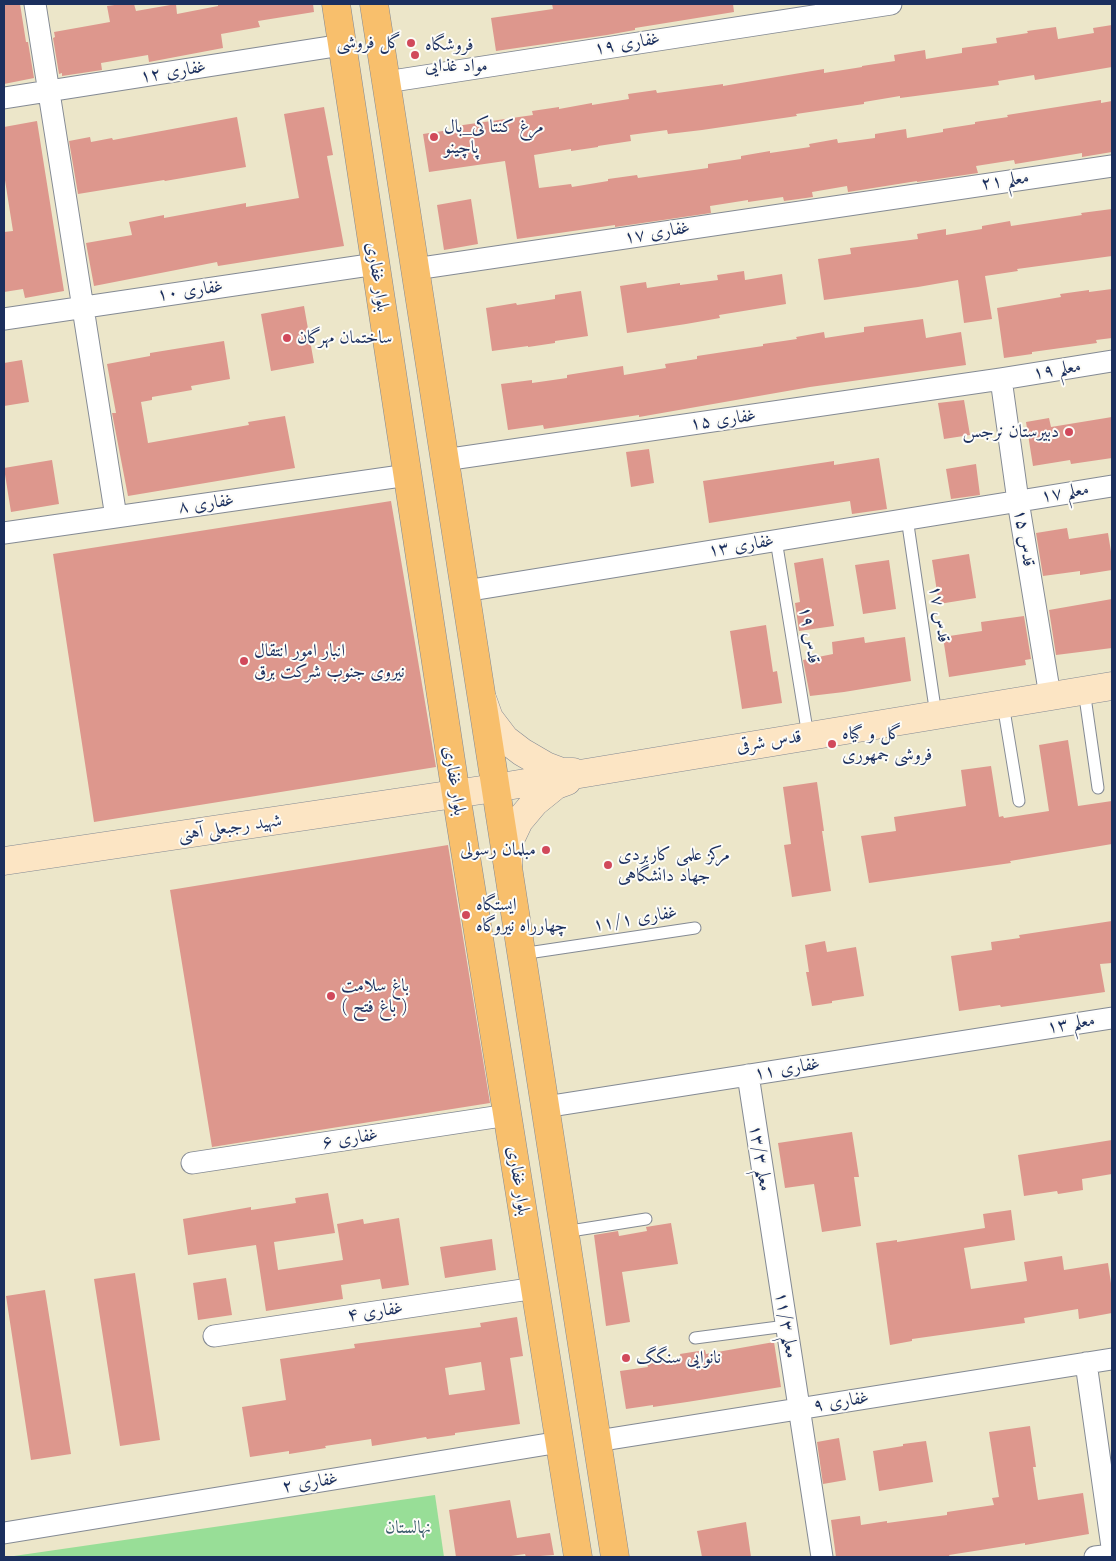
<!DOCTYPE html>
<html>
<head>
<meta charset="utf-8">
<style>
  body { margin:0 }
  #map { position:relative; width:1116px; height:1561px; overflow:hidden; background:#ece6c9; font-family:"Old Standard TT",serif }
  canvas { display:block }
  .frame { position:absolute; inset:0; border:5px solid #1b2f5e; pointer-events:none }
</style>
</head>
<body>
<div id="map">
<canvas width="1116" height="1561"></canvas>
<div class="frame"></div>
</div>
<script>
const context = document.querySelector('canvas').getContext('2d');
context.lineJoin = 'round';
function fill(path, color) { context.fillStyle = color; context.fill(path, 'evenodd'); }
const poly = rows => new Path2D(rows.map(r => 'M' + r).join(''));
function trace(path, color, width, dash) { context.strokeStyle = color; context.lineWidth = width; context.lineCap = dash ? 'butt' : 'round'; context.setLineDash(dash || []); context.stroke(path); }
function drawText(font, color, halo, rows, align = 'center') {
  context.font = font + ' "Old Standard TT",Amiri,serif'; context.lineWidth = 4; context.setLineDash([]); context.textBaseline = 'middle'; context.strokeStyle = halo; context.fillStyle = color; for (const [text, x, y, turn = 0] of rows) {
    context.save(); context.translate(x, y); context.rotate((+turn || 0) * Math.PI / 180); context.textAlign = isNaN(turn) ? turn : align; if (halo) context.strokeText(text, 0, 0); context.fillText(text, 0, 0); context.restore();
  }
}
fill(poly([
  [435,1495,444,1557,7,1557]
]), '#98de97');
fill(poly([
  [4,4,20,4,26,42,28,42,34,78,4,84],
  [122,4,134,4,136,11,176,4,177,14,218,6,218,4,313,4,314,12,258,21,260,27,221,34,223,48,149,62,148,55,101,63,102,70,62,76,62,73,59,74,53,38,55,37,54,32,110,22,107,6],
  [552,4,733,4,734,12,635,28,635,30,607,35,496,51,491,18,553,9],
  [1112,25,1112,67,1035,80,1034,75,998,81,999,85,900,98,900,96,864,102,864,104,796,114,797,116,702,130,668,134,667,130,630,135,631,141,598,146,598,147,571,151,571,149,534,155,539,188,571,184,572,187,608,181,608,179,637,175,638,178,708,168,708,164,741,159,741,156,770,151,770,153,810,147,809,144,837,139,838,143,875,138,875,134,906,129,907,138,943,132,943,129,975,124,975,122,1008,117,1007,115,1101,100,1101,103,1112,101,1112,152,1082,157,1082,153,1015,164,1014,160,976,166,978,173,917,182,917,181,848,192,847,186,812,192,813,197,784,201,783,197,748,202,748,200,710,206,711,213,615,227,615,225,517,239,505,161,429,172,423,134,456,129,456,126,533,115,532,111,559,107,559,109,592,103,592,105,629,99,628,94,656,90,657,93,723,84,723,86,824,69,824,73,862,67,862,66,895,61,894,55,925,50,926,59,962,53,962,48,997,43,996,38,1028,33,1027,31,1056,27,1058,39,1094,33,1093,28],
  [324,107,333,155,327,156,344,246,218,266,217,262,94,286,86,243,132,235,129,222,164,215,164,218,246,203,246,207,299,198,284,114],
  [237,117,246,167,165,181,164,180,78,194,69,141,90,137,91,142,112,138,113,140],
  [37,121,64,291,25,298,23,289,4,292,4,232,13,231,4,174,4,127],
  [471,199,478,244,444,250,437,205],
  [1112,209,1112,256,1017,269,1018,271,985,276,992,319,964,323,958,280,918,287,824,300,818,259,851,254,850,248,918,239,917,234,946,229,946,235,982,229,982,226,1010,221,1011,226,1082,215,1081,213],
  [744,271,745,280,782,274,786,304,719,315,720,318,686,324,627,333,620,286,646,282,647,288,680,283,680,285,718,280,717,275],
  [1112,289,1112,338,1096,340,1097,343,1032,352,1032,354,1004,358,997,308,1061,297,1060,294,1089,290,1089,292],
  [581,291,588,336,555,341,555,343,528,347,528,346,492,351,486,308,516,303,517,305,555,299,555,295],
  [304,306,314,363,271,371,261,314],
  [923,319,926,338,961,332,966,365,810,387,639,417,639,415,544,429,543,425,508,430,501,384,532,380,532,383,567,378,567,375,623,366,624,375,666,368,665,364,697,359,697,356,763,346,763,344,797,339,796,337,824,332,825,338,864,332,864,327],
  [224,341,230,379,191,386,192,390,152,397,152,400,141,402,148,443,249,425,248,422,285,416,295,468,128,496,112,413,116,413,107,364,150,356,150,353],
  [22,360,29,402,4,406,4,363],
  [964,400,970,435,944,439,938,403],
  [1112,417,1112,458,1071,464,1070,460,1033,466,1026,422,1049,418,1051,427],
  [649,449,654,483,631,487,626,452],
  [879,458,887,509,852,514,850,501,709,523,703,481,834,461,834,465],
  [52,460,59,504,11,512,4,468],
  [976,464,980,495,951,499,946,469],
  [391,501,436,767,94,822,53,554],
  [1067,528,1069,539,1108,533,1112,558,1112,570,1080,575,1080,571,1043,576,1036,533],
  [969,554,976,598,939,604,932,560],
  [823,558,834,626,799,631,795,603,800,602,794,563],
  [889,560,896,609,863,614,855,565],
  [1112,599,1112,648,1056,655,1049,610],
  [1024,616,1031,659,1025,660,1026,665,949,677,943,637,982,631,981,622],
  [766,625,773,672,777,671,782,703,742,709,730,631],
  [864,637,865,643,905,637,911,681,844,692,810,696,803,660,833,654,832,642],
  [1068,740,1078,806,1112,801,1112,844,1010,861,1011,863,869,883,861,836,896,831,894,817,966,806,961,770,991,766,999,817,1003,816,1004,818,1049,811,1039,745],
  [817,782,824,831,822,831,831,891,792,897,784,845,791,844,783,787],
  [448,845,490,1103,212,1147,170,890],
  [1112,921,1112,963,1100,964,1105,992,1001,1007,1000,1005,959,1011,951,956,992,950,991,942,1020,938,1019,935],
  [825,941,827,952,856,947,864,996,832,1001,832,1003,812,1006,806,972,809,972,805,945],
  [852,1132,859,1177,854,1177,861,1226,822,1232,814,1184,785,1188,778,1143],
  [1112,1140,1112,1174,1082,1179,1083,1190,1058,1194,1057,1191,1024,1196,1018,1155],
  [328,1193,335,1233,274,1242,278,1270,343,1260,337,1224,363,1219,364,1224,399,1218,409,1285,382,1289,380,1279,341,1285,343,1299,266,1311,256,1245,188,1255,183,1219,251,1207,251,1210,296,1203,295,1198],
  [1011,1210,1015,1240,964,1248,971,1289,1027,1281,1024,1262,1062,1256,1064,1270,1108,1263,1112,1290,1112,1313,1079,1319,1078,1309,1024,1318,1025,1323,912,1339,912,1341,890,1345,876,1243,897,1240,897,1242,985,1228,983,1214],
  [671,1223,678,1264,622,1272,630,1322,606,1326,594,1235,618,1231,619,1236,647,1231,646,1227],
  [492,1239,496,1270,445,1278,440,1247],
  [135,1273,160,1440,120,1446,94,1279],
  [226,1278,232,1315,198,1320,193,1283],
  [45,1290,71,1454,31,1460,6,1296],
  [517,1317,523,1356,510,1358,520,1424,455,1433,455,1435,427,1439,426,1437,372,1446,371,1439,325,1446,326,1448,289,1454,289,1451,250,1457,242,1407,286,1400,280,1359,355,1348,354,1344,481,1327,480,1323],
  [481,1362,485,1390,449,1395,445,1368],
  [774,1342,781,1387,687,1402,653,1407,653,1405,626,1409,620,1371,648,1367,647,1364,681,1359,680,1354,705,1350,706,1354],
  [1030,1426,1036,1467,1033,1467,1038,1500,1083,1493,1089,1534,1025,1545,1025,1543,949,1555,950,1557,836,1557,831,1520,860,1516,861,1525,887,1521,887,1523,947,1515,947,1512,994,1505,992,1498,999,1497,989,1432],
  [839,1438,846,1480,823,1484,817,1442],
  [926,1441,933,1482,879,1491,873,1451,903,1446,903,1444],
  [510,1500,517,1538,550,1533,554,1555,526,1557,525,1554,504,1557,456,1557,449,1510],
  [746,1522,751,1557,702,1557,697,1531]
]), '#dd978d');
const lane = poly([
  [907,518,936,715],
  [776,540,808,736],
  [1084,690,1098,788],
  [1003,704,1019,801],
  [521,954,695,928],
  [564,1232,646,1219],
  [695,1338,786,1326]
]);
const street = poly([
  [35,4,116,517],
  [386,82,891,4],
  [4,98,342,45],
  [415,269,1112,166],
  [4,319,376,264],
  [1001,379,1018,501,1050,696],
  [444,460,1001,379,1112,361],
  [4,533,408,475],
  [465,591,1112,486],
  [748,1075,822,1557],
  [545,1107,1112,1018],
  [192,1163,508,1115],
  [214,1336,536,1288],
  [1086,1363,1112,1547],
  [597,1441,1112,1359],
  [4,1533,560,1442],
  [1095,1557,1112,1555]
]);
const secondary = poly([
  [483,701,489,718,505,739,522,752,546,766,562,772,573,772],
  [4,861,495,788,1112,686],
  [508,865,509,842,519,821,535,802,556,785,567,781]
]);
const primary = poly([
  [336,4,456,794,578,1557],
  [374,4,615,1557]
]);
trace(lane, '#848a94', 13);
trace(street, '#848a94', 23);
trace(secondary, '#848a94', 29);
trace(primary, '#848a94', 29);
trace(lane, '#fff', 11);
trace(street, '#fff', 21);
trace(secondary, '#fce5c4', 28);
trace(primary, '#f8bf6c', 28);
for (const [x, y, r, color] of [
  [411,43,5,"#d1495b"],
  [415,55,5,"#d1495b"],
  [434,137,5,"#d1495b"],
  [287,338,5,"#d1495b"],
  [1069,432,5,"#d1495b"],
  [244,661,5,"#d1495b"],
  [832,744,5,"#d1495b"],
  [546,850,5,"#d1495b"],
  [608,865,5,"#d1495b"],
  [466,915,5,"#d1495b"],
  [331,996,5,"#d1495b"],
  [626,1358,5,"#d1495b"]
]) { const dot = new Path2D(); dot.arc(x, y, r, 0, 2 * Math.PI); context.fillStyle = color; context.fill(dot); trace(dot, '#fdfcf7', 2); }
drawText('18px', '#1b2f5e', '#fdfcf7', [
  ["گل فروشی",401,43,"right"],
  ["فروشگاه",425,45],
  ["مواد غذایی",425,66],
  ["مرغ کنتاکی_بال",444,127],
  ["پاچینو",444,148],
  ["ساختمان مهرگان",297,338],
  ["دبیرستان نرجس",1059,432,"right"],
  ["انبار امور انتقال",254,651],
  ["نیروی جنوب شرکت برق",254,672],
  ["گل و گیاه",842,734],
  ["فروشی جمهوری",842,755],
  ["مبلمان رسولی",536,850,"right"],
  ["مرکز علمی کاربردی",618,855],
  ["جهاد دانشگاهی",618,876],
  ["ایستگاه",476,905],
  ["چهارراه نیروگاه",476,926],
  ["باغ سلامت",341,986],
  ["( باغ فتح )",341,1007],
  ["نانوایی سنگگ",636,1358]
], 'left');
drawText('18px', '#1b2f5e', '#fdfcf7', [
  ["غفاری ۱۹",627,44,-9],
  ["غفاری ۱۲",173,72,-9],
  ["معلم ۲۱",1005,181,-8],
  ["غفاری ۱۷",657,233,-9],
  ["بلوار غفاری",377,277,81],
  ["غفاری ۱۰",190,291,-8],
  ["معلم ۱۹",1057,370,-9],
  ["غفاری ۱۵",723,420,-8],
  ["معلم ۱۷",1065,493,-9],
  ["غفاری ۸",206,504,-8],
  ["قدس ۱۵",1024,538,81],
  ["غفاری ۱۳",741,546,-9],
  ["قدس ۱۷",939,614,81],
  ["قدس ۱۹",809,635,81],
  ["قدس شرقی",769,742,-9],
  ["بلوار غفاری",454,781,81],
  ["شهید رجبعلی آهنی",230,828,-8],
  ["غفاری ۱۱/۱",635,919,-9],
  ["معلم ۱۳",1071,1024,-9],
  ["غفاری ۱۱",787,1069,-9],
  ["غفاری ۶",350,1139,-9],
  ["معلم ۱۳/۳",760,1158,81],
  ["بلوار غفاری",518,1181,81],
  ["غفاری ۴",375,1312,-8],
  ["معلم ۱۱/۳",786,1325,81],
  ["غفاری ۹",841,1402,-9],
  ["غفاری ۲",310,1483,-9]
]);
drawText('18px', '#3a5b6c', '#fdfcf7', [
  ["نهالستان",408,1528]
]);
</script>
</body>
</html>
